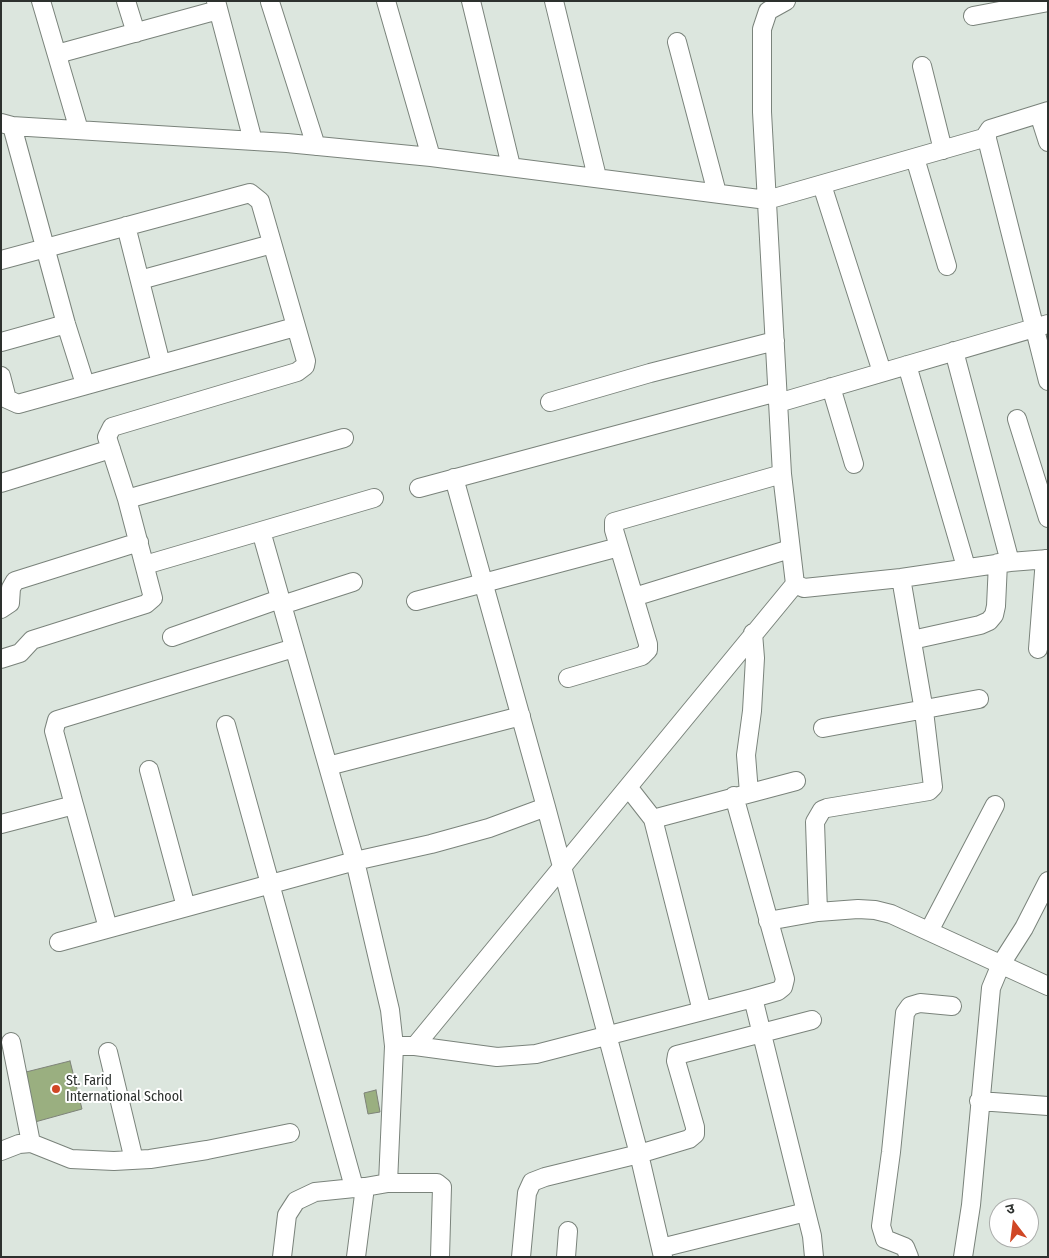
<!DOCTYPE html>
<html>
<head>
<meta charset="utf-8">
<style>
  body { margin:0 }
  #map { position:relative; width:1049px; height:1258px; overflow:hidden; background:#dce6de; font-family:"Fira Sans Condensed","Noto Sans Devanagari",sans-serif }
  canvas { display:block }
  .frame { position:absolute; inset:0; border:2px solid #2d312e; pointer-events:none }
  .north { position:absolute; left:989px; top:1198px; width:50px; height:50px; box-sizing:border-box; background:#fff; border:1px solid #abadab; border-radius:50%; rotate:345deg; font-size:14px; font-weight:700; line-height:20px; text-align:center; color:#2d312e }
  .north::after { content:''; display:block; margin:auto; width:18px; height:22px; background:#d04725; clip-path:polygon(50% 0,100% 100%,50% 72%,0 100%) }
</style>
</head>
<body>
<div id="map">
<canvas width="1049" height="1258"></canvas>
<div class="frame"></div>
<div class="north">उ</div>
</div>
<script>
const context = document.querySelector('canvas').getContext('2d');
context.lineJoin = 'round';
function fill(path, color) { context.fillStyle = color; context.fill(path, 'evenodd'); }
const poly = rows => new Path2D(rows.map(r => 'M' + r).join(''));
function trace(path, color, width, dash) { context.strokeStyle = color; context.lineWidth = width; context.lineCap = dash ? 'butt' : 'round'; context.setLineDash(dash || []); context.stroke(path); }
function drawText(font, color, halo, rows, align = 'center') {
  context.font = font + ' "Fira Sans Condensed",sans-serif'; context.lineWidth = 4; context.setLineDash([]); context.textBaseline = 'middle'; context.strokeStyle = halo; context.fillStyle = color; for (const [text, x, y, turn = 0] of rows) {
    context.save(); context.translate(x, y); context.rotate((+turn || 0) * Math.PI / 180); context.textAlign = isNaN(turn) ? turn : align; if (halo) context.strokeText(text, 0, 0); context.fillText(text, 0, 0); context.restore();
  }
}
const building = poly([
  [70,1061,82,1109,35,1122,22,1073,70,1061],
  [376,1090,380,1112,368,1114,364,1093,376,1090]
]);
fill(building, '#9aaf80');
trace(building, '#7d8278', 1);
const minor = poly([
  [41,1,79,130],
  [126,1,136,33],
  [216,1,253,141],
  [386,1,431,157],
  [471,1,511,166],
  [554,1,597,177],
  [786,1,768,11,762,29,762,112,782,474,795,584,804,588,901,578,1010,562,1048,559],
  [270,2,316,146],
  [973,16,1048,2],
  [677,42,717,193],
  [57,54,218,10],
  [922,66,943,150],
  [1048,111,990,129,986,135,1048,381],
  [1039,114,1048,142],
  [1,123,12,126,287,143,431,157,767,200,987,137],
  [12,126,66,324,85,384],
  [915,158,947,266],
  [822,185,882,372],
  [126,226,161,364],
  [1,260,250,193,260,201,306,361,305,366,297,372,112,427,107,437,127,499,153,598,146,604,32,640,20,653,1,659],
  [140,280,272,244],
  [1,342,66,324],
  [954,351,1010,562],
  [907,365,966,567],
  [1,376,7,399,18,404,295,327],
  [831,387,854,464],
  [550,402,650,373,775,341],
  [778,403,1048,324],
  [1017,419,1048,518],
  [454,478,546,807,639,1154,689,1139,695,1134,695,1127,676,1061,677,1055,812,1020],
  [1,483,111,449],
  [419,488,777,392],
  [127,499,344,438],
  [261,531,355,861,390,1010,394,1046],
  [145,565,374,498],
  [634,597,790,549],
  [416,601,619,547],
  [282,605,353,582],
  [1,609,10,603,11,588,15,581,139,542],
  [172,637,280,599],
  [912,640,980,625,989,621,994,615,996,606,998,563],
  [1038,649,1045,559],
  [568,678,642,656,648,650,648,644,614,530,614,522,782,474],
  [226,725,354,1187],
  [823,728,979,699],
  [328,766,521,716],
  [149,770,186,907],
  [628,787,653,819,702,1011],
  [749,793,746,755,752,711,755,658,753,633],
  [734,796,785,979,783,987,778,991,753,998],
  [74,805,54,731,57,720,294,648],
  [653,819,796,781],
  [1,824,74,805,108,928],
  [818,912,815,822,822,810,827,808,929,791,933,787,924,711,901,578],
  [768,921,818,912,858,909,875,910,891,914,1048,986],
  [929,931,995,805],
  [59,942,355,861,431,844,489,828,546,807],
  [11,1042,31,1143],
  [415,1046,497,1057,536,1054,753,998,806,1212],
  [108,1052,134,1160],
  [979,1101,1048,1106],
  [1,1151,19,1144,31,1143,71,1159,114,1161,150,1159,207,1150,290,1133],
  [388,1183,437,1183,442,1187,440,1257],
  [661,1248,806,1212,812,1236,814,1257],
  [282,1257,287,1215,296,1201,315,1192,364,1187],
  [356,1257,365,1187,388,1183,394,1046,415,1046,795,584],
  [521,1257,527,1193,532,1182,545,1177,639,1154,663,1257],
  [566,1257,568,1231],
  [909,1257,905,1247,885,1239,881,1226,891,1152,905,1013,910,1006,920,1003,952,1006],
  [963,1257,971,1205,991,988,1001,964,1024,928,1048,881]
]);
trace(minor, '#7a837b', 20);
trace(minor, '#fff', 18);
for (const [x, y, r, color] of [
  [56,1089,5,"#d04725"]
]) { const dot = new Path2D(); dot.arc(x, y, r, 0, 2 * Math.PI); context.fillStyle = color; context.fill(dot); trace(dot, '#fff', 2); }
drawText('14px', '#2d312e', '#fff', [
  ["St. Farid",66,1081],
  ["International School",66,1097]
], 'left');
</script>
</body>
</html>
